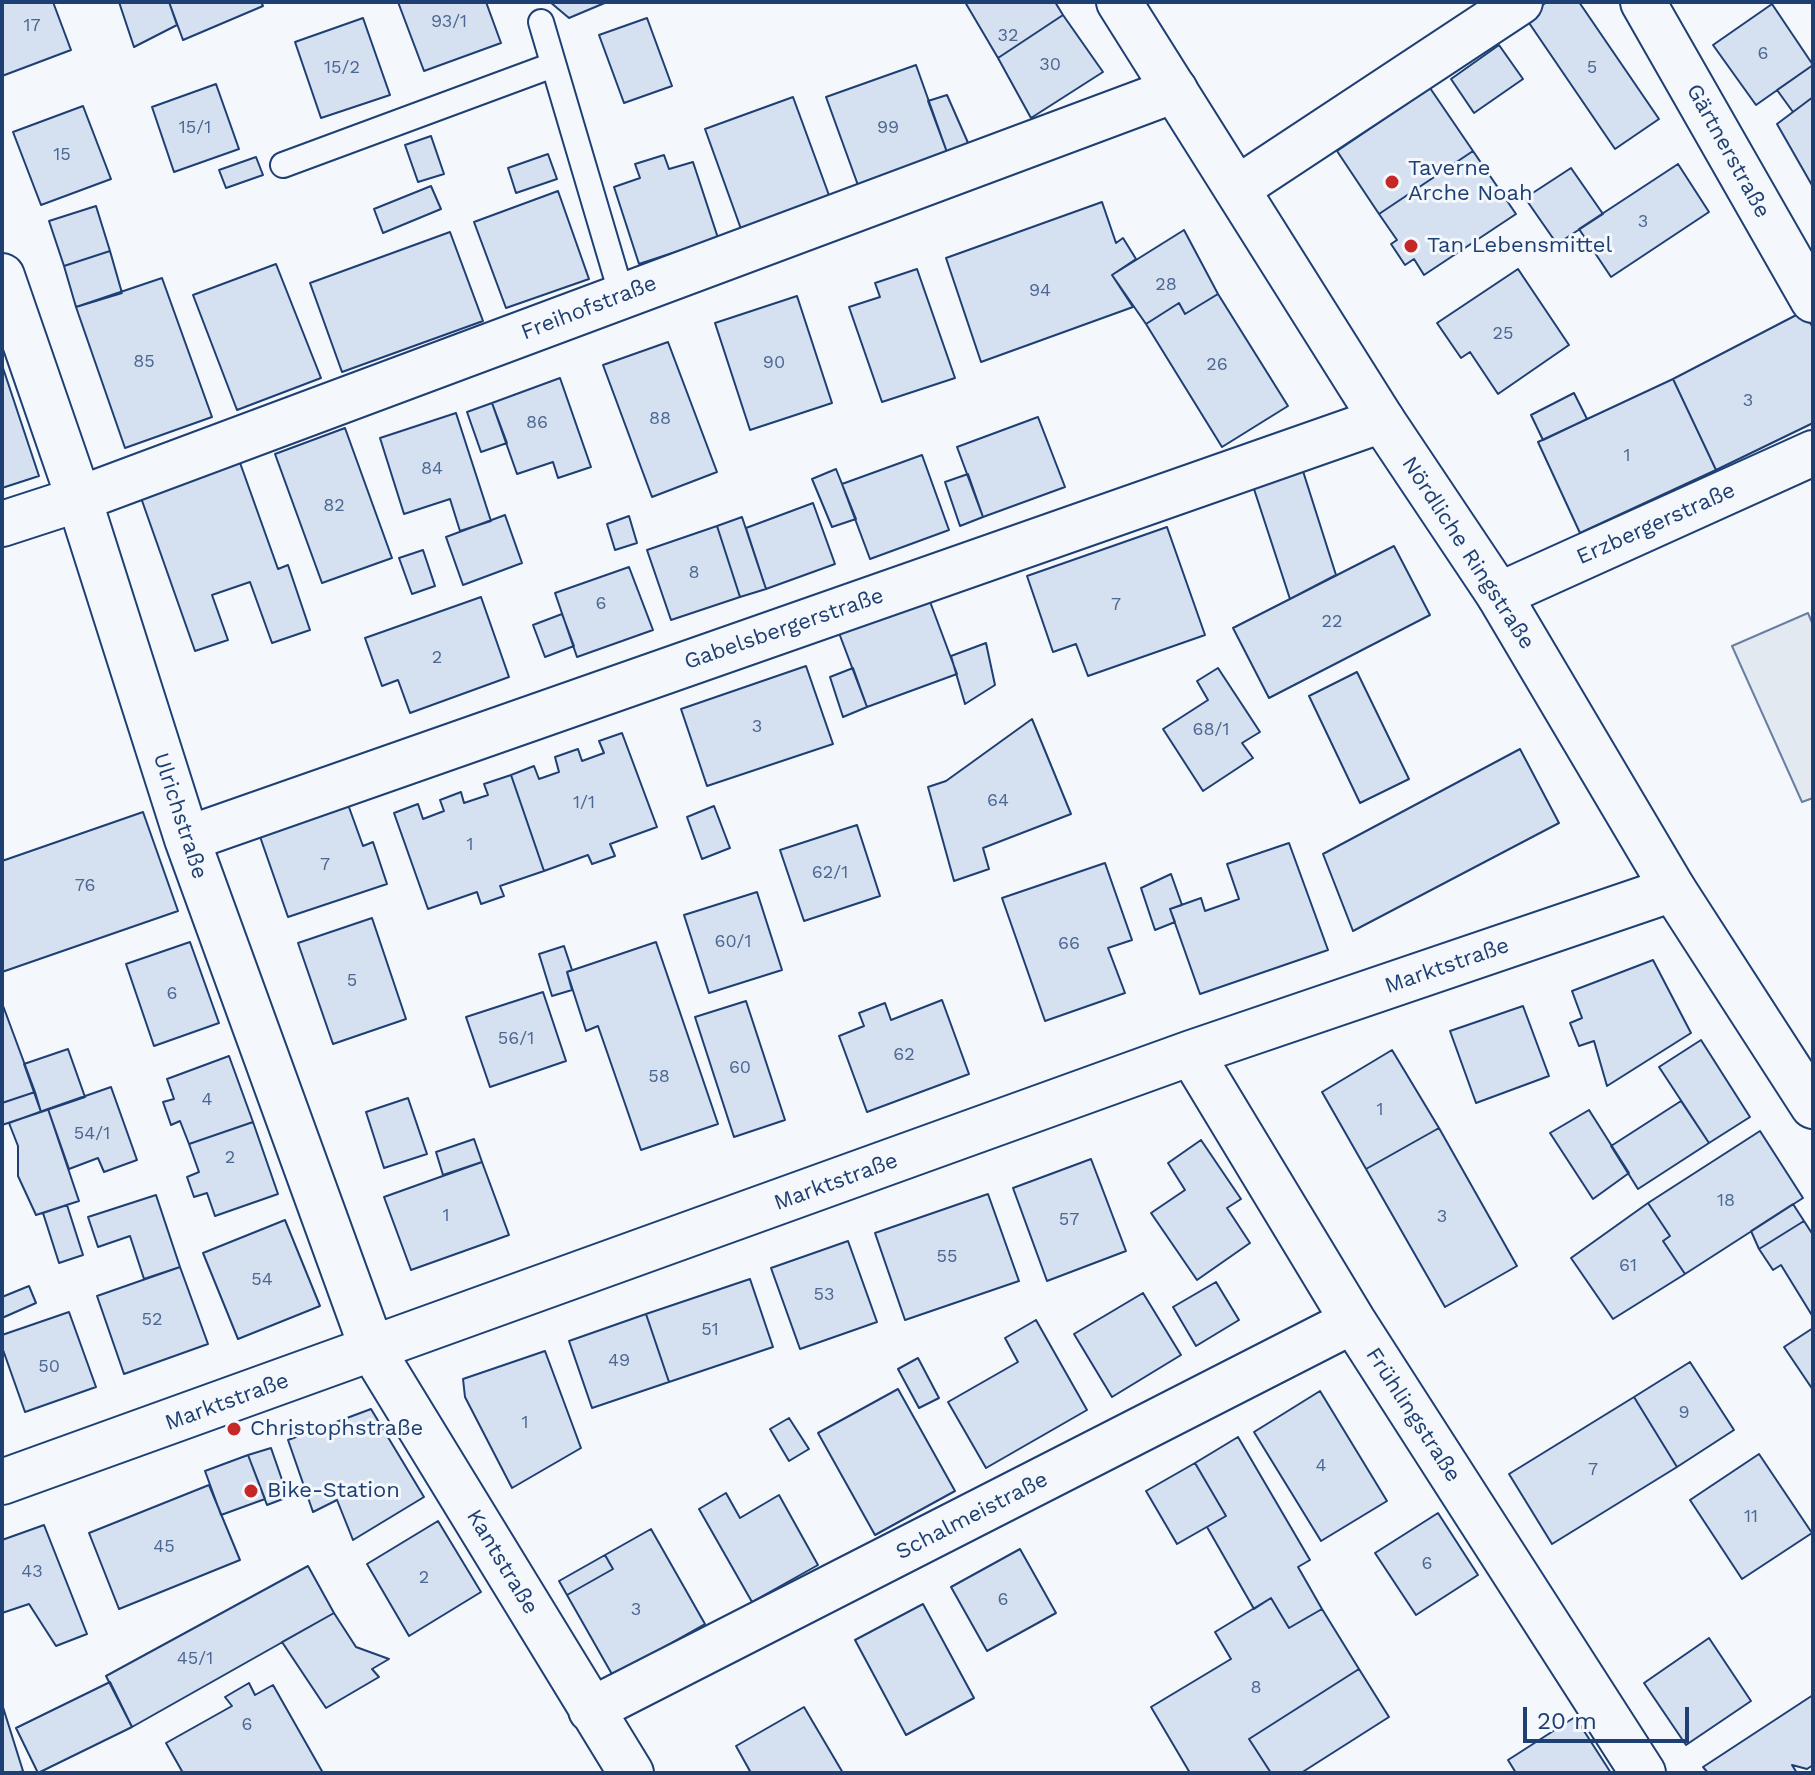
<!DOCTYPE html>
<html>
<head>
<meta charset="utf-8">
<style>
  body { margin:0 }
  #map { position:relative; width:1815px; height:1775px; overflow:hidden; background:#f4f7fb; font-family:"Work Sans",sans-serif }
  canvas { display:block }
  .frame { position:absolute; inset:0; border:4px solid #1d3f73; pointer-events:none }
  .scale { position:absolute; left:1523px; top:1707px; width:166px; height:36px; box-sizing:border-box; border:4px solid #1d3f73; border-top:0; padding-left:10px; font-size:24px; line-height:28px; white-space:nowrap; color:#1d3f73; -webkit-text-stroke:6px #f4f7fb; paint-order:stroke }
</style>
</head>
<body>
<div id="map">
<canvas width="1815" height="1775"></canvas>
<div class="frame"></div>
<div class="scale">20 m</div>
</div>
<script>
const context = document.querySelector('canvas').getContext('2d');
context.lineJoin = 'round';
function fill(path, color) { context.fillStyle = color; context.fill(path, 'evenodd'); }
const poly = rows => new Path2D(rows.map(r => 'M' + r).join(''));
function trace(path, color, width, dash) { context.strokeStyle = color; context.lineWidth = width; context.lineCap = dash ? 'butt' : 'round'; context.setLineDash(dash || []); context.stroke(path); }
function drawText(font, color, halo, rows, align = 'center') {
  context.font = font + ' "Work Sans",sans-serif'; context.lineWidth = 6; context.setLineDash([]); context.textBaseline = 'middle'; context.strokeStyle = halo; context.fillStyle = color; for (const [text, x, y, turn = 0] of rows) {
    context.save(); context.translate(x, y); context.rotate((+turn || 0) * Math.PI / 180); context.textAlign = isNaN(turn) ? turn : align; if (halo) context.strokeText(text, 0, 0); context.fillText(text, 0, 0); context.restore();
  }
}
const green = poly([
  [1808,613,1813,625,1813,798,1802,802,1732,646,1808,613]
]);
fill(green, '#e3e9f0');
trace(green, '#687fa3', 2);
const building = poly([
  [2,2,53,2,71,50,2,76,2,2],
  [119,2,169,2,177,25,134,47,119,2],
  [169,2,261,2,263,6,183,40,169,2],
  [398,2,486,2,501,43,424,71,398,2],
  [550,2,607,2,569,18,550,2],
  [965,2,1055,2,1063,15,998,58,965,2],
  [1547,2,1579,2,1659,119,1615,149,1525,17,1547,2],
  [1772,4,1813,65,1756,105,1713,45,1772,4],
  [1063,15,1103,72,1031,118,998,58,1063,15],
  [363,18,390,95,321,118,295,42,363,18],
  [647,18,672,86,624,103,599,35,647,18],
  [1499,45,1523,79,1474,113,1451,79,1499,45],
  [916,65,948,155,859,188,826,97,916,65],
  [1813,65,1813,97,1793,112,1777,90,1813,65],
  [216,84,239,149,174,172,152,107,216,84],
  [1430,88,1473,151,1379,214,1337,151,1430,88],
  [947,95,969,145,948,155,928,101,947,95],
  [793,97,830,198,741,229,705,129,793,97],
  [1813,97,1813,187,1777,124,1813,97],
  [83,106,111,179,41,205,13,132,83,106],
  [431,136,444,174,418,182,405,145,431,136],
  [1473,151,1516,214,1424,275,1414,259,1405,265,1391,244,1397,240,1379,214,1473,151],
  [548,154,557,179,516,193,508,168,548,154],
  [664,155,669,169,693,162,718,238,639,264,614,187,640,178,635,164,664,155],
  [256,157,263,175,226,188,219,170,256,157],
  [1678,164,1709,212,1611,277,1579,229,1678,164],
  [1571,168,1603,214,1557,244,1525,198,1571,168],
  [431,186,441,209,383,233,374,209,431,186],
  [558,191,589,279,506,308,474,222,558,191],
  [1102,202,1116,243,1123,238,1136,259,1112,275,1133,307,981,362,946,258,1102,202],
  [96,206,110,251,64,266,49,221,96,206],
  [1184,230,1218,294,1185,314,1179,303,1146,324,1112,275,1184,230],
  [450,232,483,321,342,372,310,283,450,232],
  [110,251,122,293,76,307,64,266,110,251],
  [276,264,321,378,237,410,193,295,276,264],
  [917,269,955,378,882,402,849,307,880,297,875,283,917,269],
  [1518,269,1569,345,1498,394,1470,352,1461,358,1437,323,1518,269],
  [162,278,212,417,125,448,76,307,162,278],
  [1218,294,1288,406,1222,447,1146,324,1179,303,1185,314,1218,294],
  [797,296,832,403,750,430,715,323,797,296],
  [1804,311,1813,328,1813,423,1716,470,1673,379,1804,311],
  [668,342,717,472,652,497,603,365,668,342],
  [2,365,39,476,2,488,2,365],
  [560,378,591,467,558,478,553,462,517,474,492,403,560,378],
  [1673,379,1716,470,1580,533,1538,442,1673,379],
  [1574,393,1587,419,1543,440,1531,415,1574,393],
  [492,403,507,443,481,452,467,412,492,403],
  [456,413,491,521,460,531,450,499,404,514,380,438,456,413],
  [1038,417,1065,487,983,517,957,447,1038,417],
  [345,428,392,558,322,583,275,454,345,428],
  [922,455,949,530,870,559,842,484,922,455],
  [239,460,278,569,288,565,310,630,272,643,250,582,212,595,228,640,195,651,140,495,239,460],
  [1302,468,1336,575,1290,599,1253,486,1302,468],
  [836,469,856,519,832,527,812,479,836,469],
  [968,474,983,517,960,526,945,482,968,474],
  [813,503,835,564,766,589,746,528,813,503],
  [505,515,522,563,463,585,446,537,505,515],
  [629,516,637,543,615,550,607,524,629,516],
  [742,517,766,589,740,597,717,526,742,517],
  [717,526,740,597,671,620,647,550,717,526],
  [1167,527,1205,635,1088,676,1076,644,1053,652,1027,576,1167,527],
  [1394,546,1430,615,1269,698,1233,628,1394,546],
  [423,550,435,586,412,594,399,558,423,550],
  [629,567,653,630,577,657,555,593,629,567],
  [481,597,509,677,410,713,398,680,382,686,365,638,481,597],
  [929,599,957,674,867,707,839,633,929,599],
  [562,614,574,646,545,657,533,625,562,614],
  [986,643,995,685,965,704,951,656,986,643],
  [806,666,833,744,707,786,681,709,806,666],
  [853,668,867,707,843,717,830,677,853,668],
  [1218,668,1260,732,1242,743,1253,758,1203,791,1163,729,1208,700,1197,681,1218,668],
  [1357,672,1409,779,1360,803,1309,696,1357,672],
  [1032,719,1071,814,983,848,989,869,954,881,928,787,946,781,1032,719],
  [622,733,657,827,610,844,615,856,592,864,588,855,544,871,511,775,534,766,539,779,559,772,555,757,578,749,582,761,604,753,599,741,622,733],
  [1520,749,1559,823,1353,931,1323,854,1520,749],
  [511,775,544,871,500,886,504,896,481,904,477,892,428,909,394,813,418,804,423,819,444,811,440,800,461,792,464,803,488,795,484,784,511,775],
  [346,799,363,846,373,842,387,884,288,917,257,828,346,799],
  [714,806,730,848,702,859,687,817,714,806],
  [143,812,178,911,2,972,2,861,143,812],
  [857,825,880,896,804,921,780,850,857,825],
  [1289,843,1328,950,1200,994,1170,909,1201,898,1205,911,1239,899,1227,864,1289,843],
  [1105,863,1132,940,1108,948,1125,993,1045,1021,1002,898,1105,863],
  [1171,874,1182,905,1170,909,1175,922,1155,930,1141,888,1171,874],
  [757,892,782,970,709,993,684,915,757,892],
  [372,918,406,1019,333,1044,298,943,372,918],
  [190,942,219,1023,154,1046,126,964,190,942],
  [656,942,718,1124,641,1150,598,1026,586,1031,567,972,656,942],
  [564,946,572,970,567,972,572,990,552,996,539,954,564,946],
  [1653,960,1691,1033,1607,1086,1594,1041,1579,1046,1570,1023,1582,1018,1572,991,1653,960],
  [543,992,566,1061,490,1087,466,1017,543,992],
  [942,1000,969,1074,867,1112,839,1036,864,1026,859,1013,885,1003,891,1020,942,1000],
  [746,1001,785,1120,734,1137,695,1017,746,1001],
  [2,1003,35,1092,2,1103,2,1003],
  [1523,1006,1549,1076,1476,1103,1450,1031,1523,1006],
  [1701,1040,1750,1117,1709,1143,1659,1067,1701,1040],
  [68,1049,85,1097,41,1112,24,1064,68,1049],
  [1392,1050,1439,1128,1366,1169,1322,1092,1392,1050],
  [229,1056,253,1122,189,1144,180,1121,171,1125,163,1102,174,1099,167,1079,229,1056],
  [111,1087,137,1160,104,1172,98,1158,69,1169,48,1109,111,1087],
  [35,1092,41,1112,2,1125,2,1103,35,1092],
  [408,1098,427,1154,384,1168,366,1112,408,1098],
  [1681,1101,1709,1143,1638,1189,1611,1146,1681,1101],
  [48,1109,79,1201,36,1215,18,1176,18,1146,9,1123,48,1109],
  [1589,1110,1629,1173,1593,1199,1550,1133,1589,1110],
  [253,1122,278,1194,215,1216,207,1193,194,1197,187,1177,199,1172,189,1144,253,1122],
  [1439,1128,1517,1266,1445,1307,1366,1169,1439,1128],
  [1760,1131,1803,1198,1685,1274,1663,1241,1670,1236,1648,1203,1760,1131],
  [474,1139,482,1162,443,1175,436,1152,474,1139],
  [1201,1140,1241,1199,1227,1208,1250,1243,1197,1280,1151,1213,1185,1190,1168,1163,1201,1140],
  [1091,1159,1126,1251,1047,1281,1013,1188,1091,1159],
  [482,1162,509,1235,411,1270,384,1197,482,1162],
  [988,1194,1019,1281,905,1320,875,1233,988,1194],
  [156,1195,180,1267,144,1279,130,1236,98,1247,88,1217,156,1195],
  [1648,1203,1670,1236,1663,1241,1685,1274,1613,1319,1571,1258,1648,1203],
  [1793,1204,1804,1221,1759,1249,1751,1231,1793,1204],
  [67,1205,83,1255,59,1263,43,1213,67,1205],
  [285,1220,320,1306,238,1339,203,1253,285,1220],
  [1804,1221,1813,1235,1813,1317,1781,1265,1773,1270,1759,1249,1804,1221],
  [848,1241,877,1322,800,1349,771,1268,848,1241],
  [180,1267,208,1344,124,1374,97,1296,180,1267],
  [750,1279,773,1347,669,1382,646,1314,750,1279],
  [1216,1282,1239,1320,1196,1346,1173,1307,1216,1282],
  [29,1286,36,1303,2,1318,2,1297,29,1286],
  [1143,1293,1181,1355,1112,1397,1074,1334,1143,1293],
  [69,1312,96,1387,25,1412,2,1347,2,1335,69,1312],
  [646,1314,669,1382,592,1408,569,1341,646,1314],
  [1036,1320,1087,1410,986,1468,948,1402,1018,1362,1005,1338,1036,1320],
  [1813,1328,1813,1390,1784,1347,1813,1328],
  [545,1351,581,1448,512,1488,465,1397,463,1379,545,1351],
  [918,1358,939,1398,919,1408,898,1369,918,1358],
  [1690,1362,1734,1430,1677,1467,1634,1397,1690,1362],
  [898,1389,955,1491,875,1535,818,1433,898,1389],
  [1320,1391,1387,1501,1321,1541,1254,1432,1320,1391],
  [1634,1397,1677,1467,1552,1544,1509,1474,1634,1397],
  [371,1409,424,1497,353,1540,337,1500,313,1512,288,1440,371,1409],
  [789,1418,809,1449,789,1461,770,1429,789,1418],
  [1238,1437,1310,1560,1298,1567,1322,1609,1289,1628,1271,1598,1254,1609,1207,1527,1226,1516,1195,1463,1238,1437],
  [271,1448,288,1497,267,1505,248,1455,271,1448],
  [1759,1454,1812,1533,1742,1579,1690,1500,1759,1454],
  [248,1455,265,1499,221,1515,205,1471,248,1455],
  [1195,1463,1226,1516,1177,1544,1146,1491,1195,1463],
  [209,1485,240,1560,119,1609,89,1533,209,1485],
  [726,1493,740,1518,779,1495,818,1565,752,1602,699,1509,726,1493],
  [1438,1513,1478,1575,1416,1615,1375,1553,1438,1513],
  [438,1521,481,1592,409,1636,367,1564,438,1521],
  [44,1525,87,1634,56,1646,29,1604,2,1613,2,1540,44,1525],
  [651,1529,705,1624,613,1676,567,1595,613,1569,605,1555,651,1529],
  [1020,1549,1056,1613,987,1651,951,1587,1020,1549],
  [605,1555,613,1569,567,1595,559,1581,605,1555],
  [308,1566,334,1613,132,1727,106,1676,308,1566],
  [1271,1598,1289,1628,1322,1609,1359,1669,1249,1739,1271,1773,1190,1773,1151,1707,1231,1659,1215,1632,1271,1598],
  [923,1604,974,1698,906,1735,855,1640,923,1604],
  [334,1613,356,1647,389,1659,372,1669,379,1677,326,1708,282,1642,334,1613],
  [1709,1638,1751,1701,1686,1745,1644,1683,1709,1638],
  [1359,1669,1389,1717,1301,1773,1271,1773,1249,1739,1359,1669],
  [110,1682,132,1727,38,1773,16,1728,110,1682],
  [249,1683,255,1695,273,1685,323,1773,183,1773,166,1743,232,1706,225,1697,249,1683],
  [1813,1695,1813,1765,1807,1769,1792,1765,1797,1773,1708,1773,1703,1767,1813,1695],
  [2,1704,23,1771,16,1773,2,1773,2,1704],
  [804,1707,843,1773,751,1773,736,1746,804,1707],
  [1575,1717,1611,1773,1516,1773,1508,1760,1575,1717]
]);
fill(building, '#d5e0f0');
trace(building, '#1d3f73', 2);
const service = poly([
  [541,22,622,296],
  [283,165,553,65]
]);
const minor = poly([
  [1643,2,1813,300],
  [1238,188,1520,2],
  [2,276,79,499,187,839,373,1351,631,1773],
  [2,524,79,499,1175,90],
  [1499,595,1813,453],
  [187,839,1382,420],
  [1191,1053,1353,1321,1643,1773],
  [2,1482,1191,1053,1673,889],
  [591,1710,1353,1321]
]);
const tertiary = poly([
  [1119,2,1382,420,1499,595,1673,889,1813,1106]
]);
trace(service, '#1d3f73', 28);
trace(minor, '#1d3f73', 48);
trace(tertiary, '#1d3f73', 48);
trace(service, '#f4f7fb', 24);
trace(minor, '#f4f7fb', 44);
trace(tertiary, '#f4f7fb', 44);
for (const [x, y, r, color] of [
  [1392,182,8,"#c62828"],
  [1411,246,8,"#c62828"],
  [234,1429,8,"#c62828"],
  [251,1491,8,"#c62828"]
]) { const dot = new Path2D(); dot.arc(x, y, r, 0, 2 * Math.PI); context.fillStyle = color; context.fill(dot); trace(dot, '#f4f7fb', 3); }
drawText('18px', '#4b6792', null, [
  ["93/1",449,22],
  ["17",32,26],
  ["32",1008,36],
  ["6",1763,54],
  ["30",1050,65],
  ["15/2",342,68],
  ["5",1592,68],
  ["15/1",195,128],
  ["99",888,128],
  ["15",62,155],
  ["3",1643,222],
  ["28",1166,285],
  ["94",1040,291],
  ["25",1503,334],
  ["85",144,362],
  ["90",774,363],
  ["26",1217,365],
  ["3",1748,401],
  ["88",660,419],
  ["86",537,423],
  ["1",1627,456],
  ["84",432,469],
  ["82",334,506],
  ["8",694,573],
  ["6",601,604],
  ["7",1116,605],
  ["22",1332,622],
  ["2",437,658],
  ["3",757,727],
  ["68/1",1211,730],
  ["64",998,801],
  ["1/1",584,803],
  ["1",470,845],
  ["7",325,865],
  ["62/1",830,873],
  ["76",85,886],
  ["60/1",733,942],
  ["66",1069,944],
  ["5",352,981],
  ["6",172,994],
  ["56/1",516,1039],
  ["62",904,1055],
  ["60",740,1068],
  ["58",659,1077],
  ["4",207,1100],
  ["1",1380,1110],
  ["54/1",92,1134],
  ["2",230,1158],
  ["18",1726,1201],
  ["1",446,1216],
  ["3",1442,1217],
  ["57",1069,1220],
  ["55",947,1257],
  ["61",1628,1266],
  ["54",262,1280],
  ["53",824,1295],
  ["52",152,1320],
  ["51",710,1330],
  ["49",619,1361],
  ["50",49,1367],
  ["9",1684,1413],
  ["1",525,1423],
  ["4",1321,1466],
  ["7",1593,1470],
  ["11",1751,1517],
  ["45",164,1547],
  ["6",1427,1564],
  ["43",32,1572],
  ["2",424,1578],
  ["6",1003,1600],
  ["3",636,1610],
  ["45/1",195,1659],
  ["8",1256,1688],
  ["6",247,1725]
]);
drawText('22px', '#1d3f73', '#f4f7fb', [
  ["Gärtnerstraße",1728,151,61],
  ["Freihofstraße",589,308,-21],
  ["Erzbergerstraße",1656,524,-24],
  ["Nördliche Ringstraße",1468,553,57],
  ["Gabelsbergerstraße",784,629,-19],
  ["Ulrichstraße",180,816,72],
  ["Marktstraße",1447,966,-19],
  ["Marktstraße",836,1182,-20],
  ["Marktstraße",227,1402,-20],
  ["Frühlingstraße",1413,1415,57],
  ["Schalmeistraße",972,1516,-27],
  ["Kantstraße",502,1562,59]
]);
drawText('22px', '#1d3f73', '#f4f7fb', [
  ["Taverne",1408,169],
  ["Arche Noah",1408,194],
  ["Tan Lebensmittel",1427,246],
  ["Christophstraße",250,1429],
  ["Bike-Station",267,1491]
], 'left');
</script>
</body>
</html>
